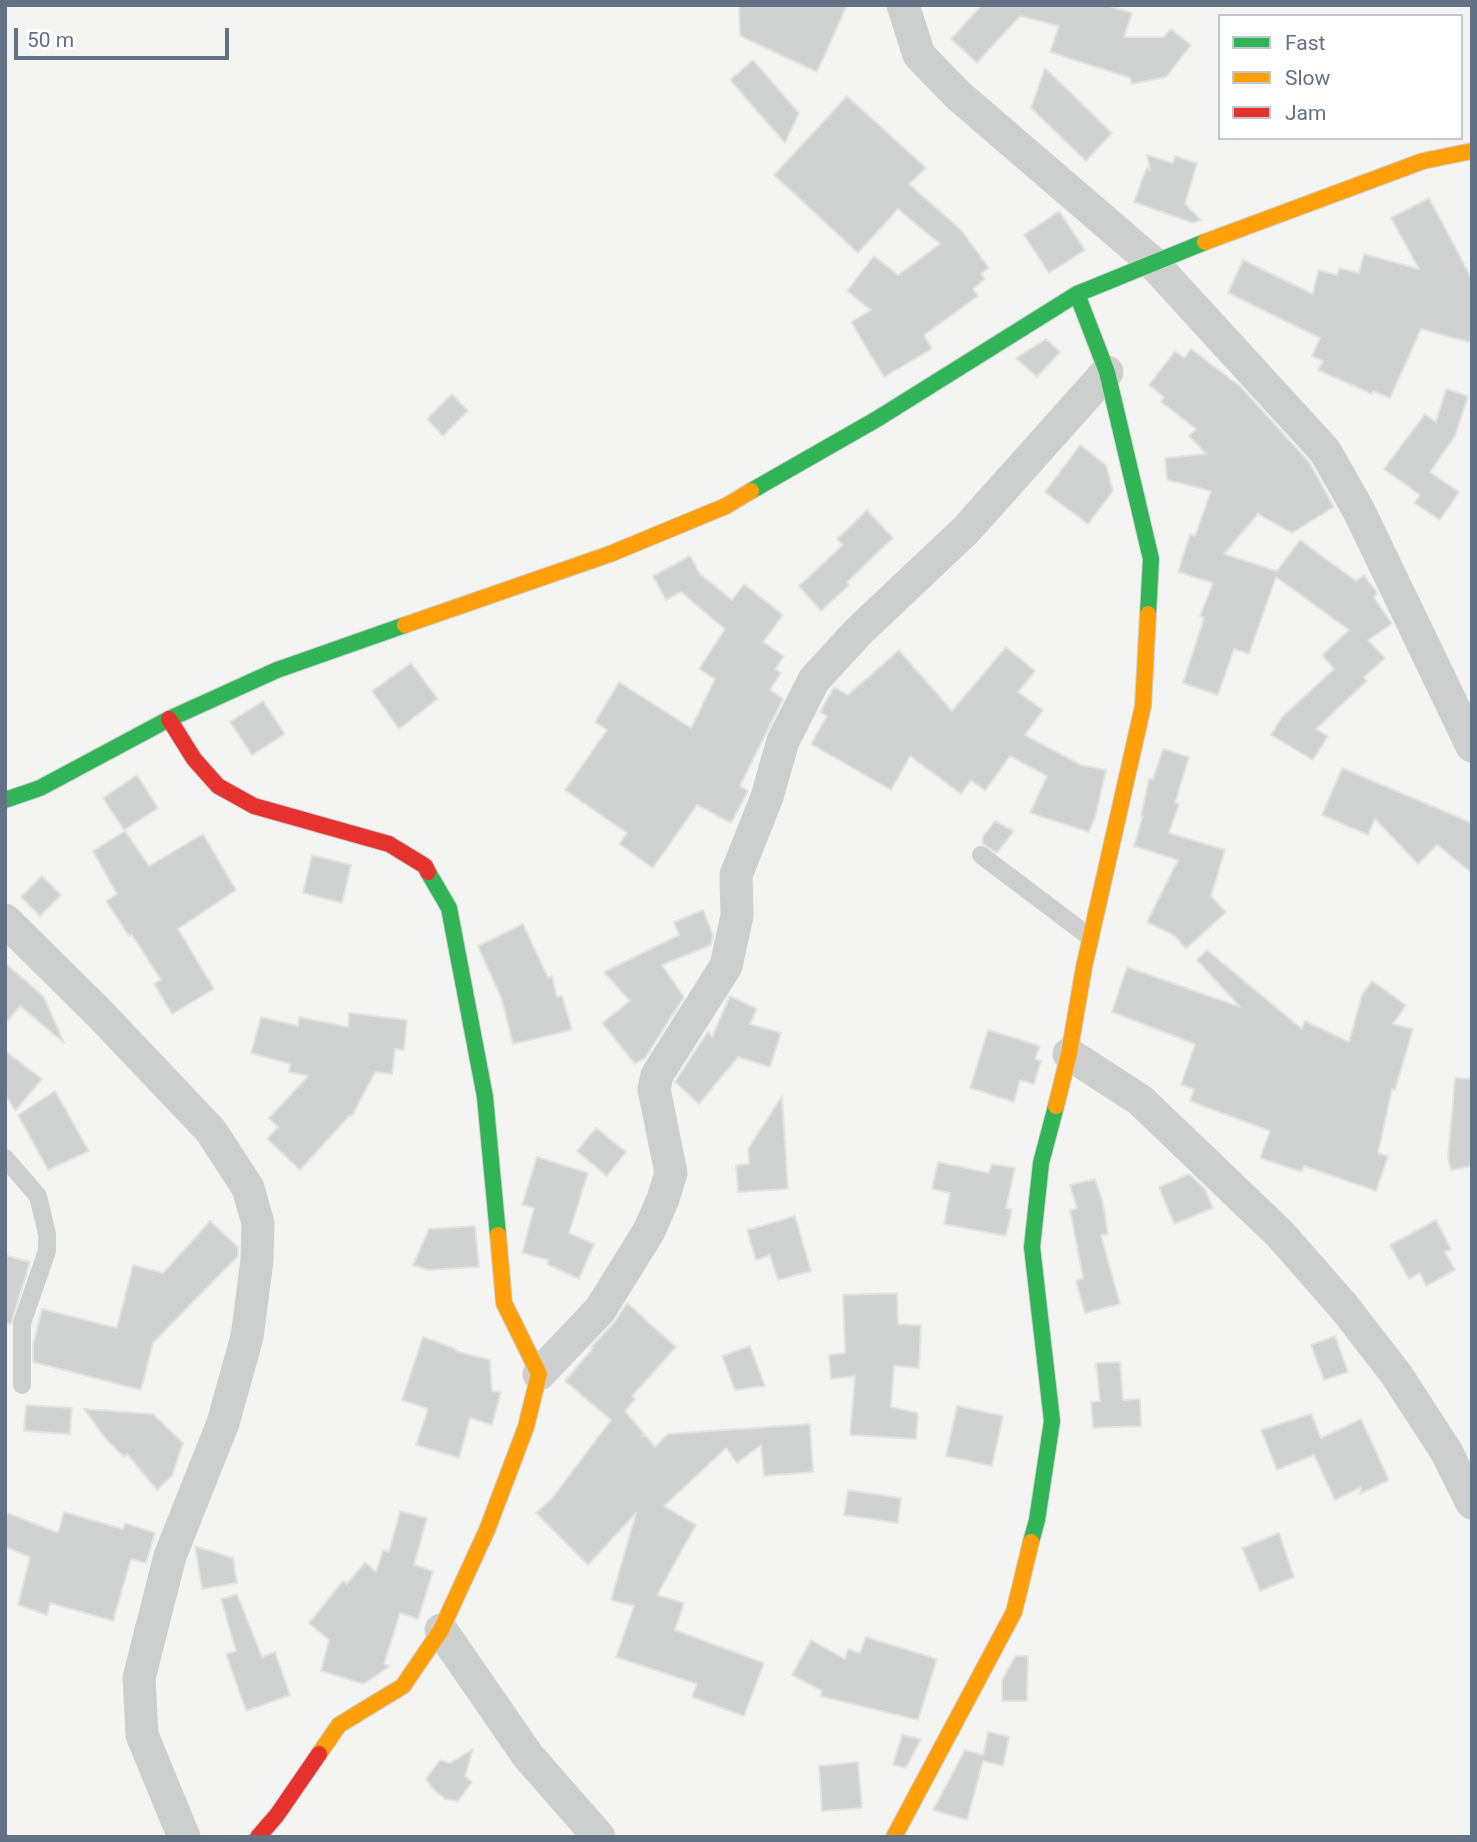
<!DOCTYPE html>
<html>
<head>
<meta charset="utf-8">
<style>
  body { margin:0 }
  #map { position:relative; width:1477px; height:1842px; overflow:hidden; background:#f4f4f2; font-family:Roboto,sans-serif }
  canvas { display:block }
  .frame { position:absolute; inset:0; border:7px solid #627284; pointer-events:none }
  .legend { position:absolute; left:1218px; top:14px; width:245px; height:126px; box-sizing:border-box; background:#fff; border:2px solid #c0c7ce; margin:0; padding:9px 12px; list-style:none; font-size:21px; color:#627284 }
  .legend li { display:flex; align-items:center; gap:14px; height:35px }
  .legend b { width:35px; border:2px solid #c0c7ce }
  .scale { position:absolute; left:14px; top:28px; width:215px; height:32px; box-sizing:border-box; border:4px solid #627284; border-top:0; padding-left:9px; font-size:21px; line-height:24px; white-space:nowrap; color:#627284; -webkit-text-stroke:5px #fff; paint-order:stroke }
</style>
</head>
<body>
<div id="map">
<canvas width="1477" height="1842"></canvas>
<div class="frame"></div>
<ul class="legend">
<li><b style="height:9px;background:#30b455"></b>Fast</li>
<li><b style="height:9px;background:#ff9f0a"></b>Slow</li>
<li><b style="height:9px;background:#e5322d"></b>Jam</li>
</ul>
<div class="scale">50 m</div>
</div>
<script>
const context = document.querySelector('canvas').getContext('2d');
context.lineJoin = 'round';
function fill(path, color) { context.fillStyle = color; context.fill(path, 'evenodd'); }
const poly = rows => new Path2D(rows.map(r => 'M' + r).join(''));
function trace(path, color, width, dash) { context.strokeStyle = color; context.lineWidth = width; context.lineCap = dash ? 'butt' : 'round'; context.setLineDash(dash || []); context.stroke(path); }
const building = poly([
  [739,5,847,5,817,72,740,36,739,5],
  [982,5,1106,5,1132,13,1124,37,1164,37,1171,29,1191,45,1166,77,1132,84,1130,78,1050,52,1059,26,1020,16,977,63,951,39,982,5],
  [753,60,799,113,785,143,730,80,753,60],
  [1045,68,1112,133,1086,161,1031,108,1045,68],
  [847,96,926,168,909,184,961,230,989,268,981,274,985,279,973,289,978,296,924,335,932,349,884,377,851,322,871,310,847,291,874,256,898,275,940,244,898,209,858,253,774,175,847,96],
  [1147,155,1173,163,1175,156,1197,163,1185,204,1201,220,1193,223,1134,202,1147,167,1150,171,1147,155],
  [1429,198,1472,279,1472,343,1421,329,1390,398,1373,391,1372,394,1318,370,1323,361,1312,356,1320,338,1228,293,1243,260,1313,294,1318,270,1337,275,1339,268,1359,273,1364,254,1419,269,1391,218,1429,198],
  [1059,211,1085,250,1049,273,1024,235,1059,211],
  [1046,339,1060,352,1037,377,1016,358,1046,339],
  [1191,349,1241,387,1309,462,1334,507,1292,533,1258,514,1224,554,1277,571,1300,540,1356,581,1364,575,1376,591,1377,594,1374,597,1392,624,1368,640,1385,658,1364,677,1367,681,1316,729,1328,736,1313,760,1271,735,1282,717,1334,669,1322,655,1349,630,1276,577,1249,654,1234,649,1218,695,1183,683,1204,618,1200,616,1213,583,1178,572,1190,534,1195,536,1211,491,1167,480,1165,458,1206,454,1189,436,1196,429,1161,402,1164,397,1149,385,1175,351,1184,358,1191,349],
  [1446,389,1468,396,1455,436,1430,472,1459,492,1440,520,1414,503,1420,495,1384,469,1425,414,1436,422,1446,389],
  [452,394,468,411,443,436,427,419,452,394],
  [1080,445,1106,465,1113,491,1088,524,1045,492,1080,445],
  [867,510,893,538,847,582,849,585,821,611,799,586,843,545,837,539,867,510],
  [690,556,700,574,732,600,744,584,783,615,763,642,784,656,775,669,781,673,770,690,783,699,740,786,748,791,731,823,697,805,653,868,619,844,627,833,565,790,607,730,595,722,619,682,691,728,715,679,699,669,725,629,681,592,666,600,653,576,690,556],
  [1006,647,1035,671,1018,692,1043,710,1025,735,1081,765,1106,770,1095,818,1089,832,1030,813,1047,776,1010,756,985,791,971,780,961,794,910,756,891,790,811,744,827,716,820,712,834,687,848,695,899,650,952,711,1006,647],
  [411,663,438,699,399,729,372,691,411,663],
  [263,701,285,734,252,755,230,722,263,701],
  [1163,749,1189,757,1175,803,1179,804,1169,833,1225,850,1211,896,1226,912,1186,949,1175,936,1147,922,1178,860,1134,846,1143,816,1141,816,1149,779,1153,779,1163,749],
  [1342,768,1472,823,1472,873,1437,845,1418,864,1375,819,1368,835,1322,815,1342,768],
  [137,775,158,808,124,830,103,798,137,775],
  [995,821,1014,831,997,853,983,844,983,836,995,821],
  [125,831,149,866,203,834,236,890,178,929,214,989,172,1014,154,984,161,980,132,935,129,936,106,901,117,894,93,851,125,831],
  [312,855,351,865,342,903,303,893,312,855],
  [42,876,61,895,40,916,21,897,42,876],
  [703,910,713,935,711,945,662,965,684,997,645,1058,635,1064,602,1023,630,1001,604,972,679,935,674,922,703,910],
  [523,924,548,978,552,976,557,997,562,996,572,1030,513,1044,502,1000,478,946,523,924],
  [1207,950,1302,1029,1305,1021,1349,1042,1362,995,1372,981,1406,1005,1393,1024,1413,1029,1395,1090,1392,1089,1378,1153,1388,1156,1376,1191,1304,1166,1302,1172,1260,1158,1270,1131,1190,1101,1194,1089,1181,1085,1195,1044,1112,1012,1127,967,1240,1007,1197,960,1207,950],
  [5,963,44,997,64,1043,20,1006,5,1024,5,963],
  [730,996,757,1009,750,1024,781,1033,770,1067,738,1057,699,1104,675,1082,708,1031,712,1037,730,996],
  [349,1013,407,1020,404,1050,395,1049,392,1074,375,1072,352,1116,350,1115,300,1170,267,1139,278,1127,269,1118,308,1076,289,1072,290,1064,251,1053,261,1017,298,1026,299,1017,348,1027,349,1013],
  [988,1030,1040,1046,1035,1059,1041,1061,1034,1084,1020,1080,1014,1102,970,1088,988,1030],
  [5,1051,42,1079,15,1111,5,1093,5,1051],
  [1455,1078,1472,1079,1472,1166,1451,1170,1448,1158,1455,1078],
  [55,1091,89,1151,48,1170,18,1115,55,1091],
  [782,1096,788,1189,738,1192,736,1165,749,1164,748,1149,782,1096],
  [596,1128,626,1152,607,1176,577,1151,596,1128],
  [537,1157,588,1173,569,1233,594,1244,579,1279,547,1264,549,1260,522,1253,534,1208,522,1205,537,1157],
  [938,1162,989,1173,992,1164,1015,1168,1006,1208,1012,1209,1006,1236,944,1224,950,1193,932,1189,938,1162],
  [1189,1174,1205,1189,1213,1208,1174,1224,1159,1187,1189,1174],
  [1095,1179,1103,1203,1108,1234,1101,1235,1120,1304,1085,1313,1076,1281,1083,1278,1070,1210,1077,1208,1070,1185,1095,1179],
  [795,1216,811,1271,778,1280,770,1255,756,1260,747,1230,795,1216],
  [1436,1220,1451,1249,1445,1252,1455,1270,1426,1286,1420,1273,1409,1279,1390,1245,1436,1220],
  [210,1221,238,1247,238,1256,153,1343,141,1390,33,1362,33,1345,42,1309,117,1328,133,1265,163,1273,210,1221],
  [475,1226,479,1267,427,1270,413,1265,429,1229,475,1226],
  [5,1255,30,1262,11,1324,5,1323,5,1255],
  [897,1293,898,1324,921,1325,919,1368,894,1366,891,1407,918,1413,916,1439,850,1435,855,1376,831,1379,829,1355,845,1353,843,1295,897,1293],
  [627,1303,676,1347,632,1396,635,1399,625,1411,645,1435,642,1436,646,1436,655,1447,668,1434,810,1424,813,1472,764,1476,761,1445,737,1463,726,1448,664,1506,696,1525,657,1595,684,1603,675,1630,764,1663,744,1716,692,1697,697,1684,616,1657,634,1606,611,1600,636,1513,588,1565,536,1513,553,1497,611,1420,565,1381,593,1348,591,1347,614,1323,627,1303],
  [1335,1336,1348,1372,1324,1380,1311,1345,1335,1336],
  [423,1337,456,1349,456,1351,490,1360,492,1391,501,1392,492,1425,470,1418,459,1458,416,1445,428,1409,402,1400,423,1337],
  [750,1346,765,1386,735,1390,722,1356,750,1346],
  [1120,1362,1123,1400,1140,1399,1141,1426,1093,1428,1091,1402,1100,1401,1096,1363,1120,1362],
  [26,1405,72,1408,70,1434,24,1431,26,1405],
  [957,1406,1003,1416,992,1466,946,1456,957,1406],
  [84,1409,153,1414,183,1443,172,1476,157,1490,127,1454,124,1457,106,1439,84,1409],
  [1311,1414,1321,1438,1361,1419,1389,1480,1360,1494,1361,1487,1335,1500,1314,1455,1277,1470,1261,1430,1311,1414],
  [848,1490,901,1498,898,1523,844,1515,848,1490],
  [400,1511,427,1518,414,1565,433,1571,418,1619,400,1613,384,1664,390,1666,364,1684,321,1671,329,1640,309,1623,343,1581,347,1584,365,1562,376,1572,383,1550,389,1552,400,1511],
  [5,1512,58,1533,64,1512,123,1529,125,1523,155,1533,146,1563,131,1559,113,1621,50,1603,47,1615,18,1605,30,1557,5,1547,5,1512],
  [1279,1533,1294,1577,1260,1591,1242,1548,1279,1533],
  [195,1546,233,1558,237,1583,202,1589,195,1546],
  [237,1594,262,1657,275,1652,290,1695,246,1711,226,1654,236,1651,221,1599,237,1594],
  [866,1637,937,1659,918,1720,820,1696,822,1691,792,1675,811,1640,845,1659,848,1649,860,1653,866,1637],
  [1015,1656,1028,1656,1027,1701,1002,1701,1002,1680,1015,1656],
  [988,1732,1009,1737,1003,1766,983,1761,967,1820,933,1810,965,1750,983,1755,988,1732],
  [902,1735,921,1739,906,1768,893,1765,902,1735],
  [473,1749,465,1776,472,1782,458,1801,445,1799,433,1789,426,1779,440,1760,450,1763,473,1749],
  [858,1762,862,1808,822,1811,819,1766,858,1762]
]);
fill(building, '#d0d2d2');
trace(building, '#e3e3e2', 2);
const fast = poly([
  [1077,294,1107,372,1151,559,1148,614],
  [751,491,877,419,1077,294,1205,242],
  [5,800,40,788,169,719,277,670,405,625],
  [428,872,449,908,485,1097,498,1235],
  [1031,1542,1037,1520,1052,1421,1032,1247,1041,1163,1056,1106]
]);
const slow = poly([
  [1205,242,1423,161,1472,151],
  [405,625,610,554,726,506,751,491],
  [1056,1106,1069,1054,1084,967,1143,706,1148,614],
  [319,1754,339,1725,403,1686,441,1630,487,1530,526,1427,539,1374,504,1303,498,1235],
  [894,1837,1014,1612,1031,1542]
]);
const jam = poly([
  [169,719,194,759,218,786,254,806,389,844,425,866,428,872],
  [258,1837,277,1815,319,1754]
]);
trace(fast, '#cfd1d2', 18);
trace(slow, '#cfd1d2', 18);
trace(jam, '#cfd1d2', 18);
trace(poly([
  [981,855,1091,938],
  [5,1158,38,1196,47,1234,47,1251,22,1323,22,1385]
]), '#cdcfcf', 18);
trace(poly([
  [903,5,919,55,959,96,1152,262,1325,451,1359,511,1472,746],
  [5,920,101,1015,211,1131,248,1188,258,1223,257,1260,247,1337,223,1423,170,1556,139,1678,142,1735,184,1837],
  [1069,1054,1140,1100,1280,1234,1344,1307,1396,1374,1446,1451,1472,1503],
  [539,1374,600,1310,649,1231,663,1199,671,1173,654,1089,657,1075,726,966,737,916,736,875,767,797,783,741,814,680,859,631,966,530,1107,372],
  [441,1630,528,1756,599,1837]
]), '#cdcfcf', 33);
trace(fast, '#30b455', 16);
trace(slow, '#ff9f0a', 16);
trace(jam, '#e5322d', 16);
</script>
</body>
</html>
